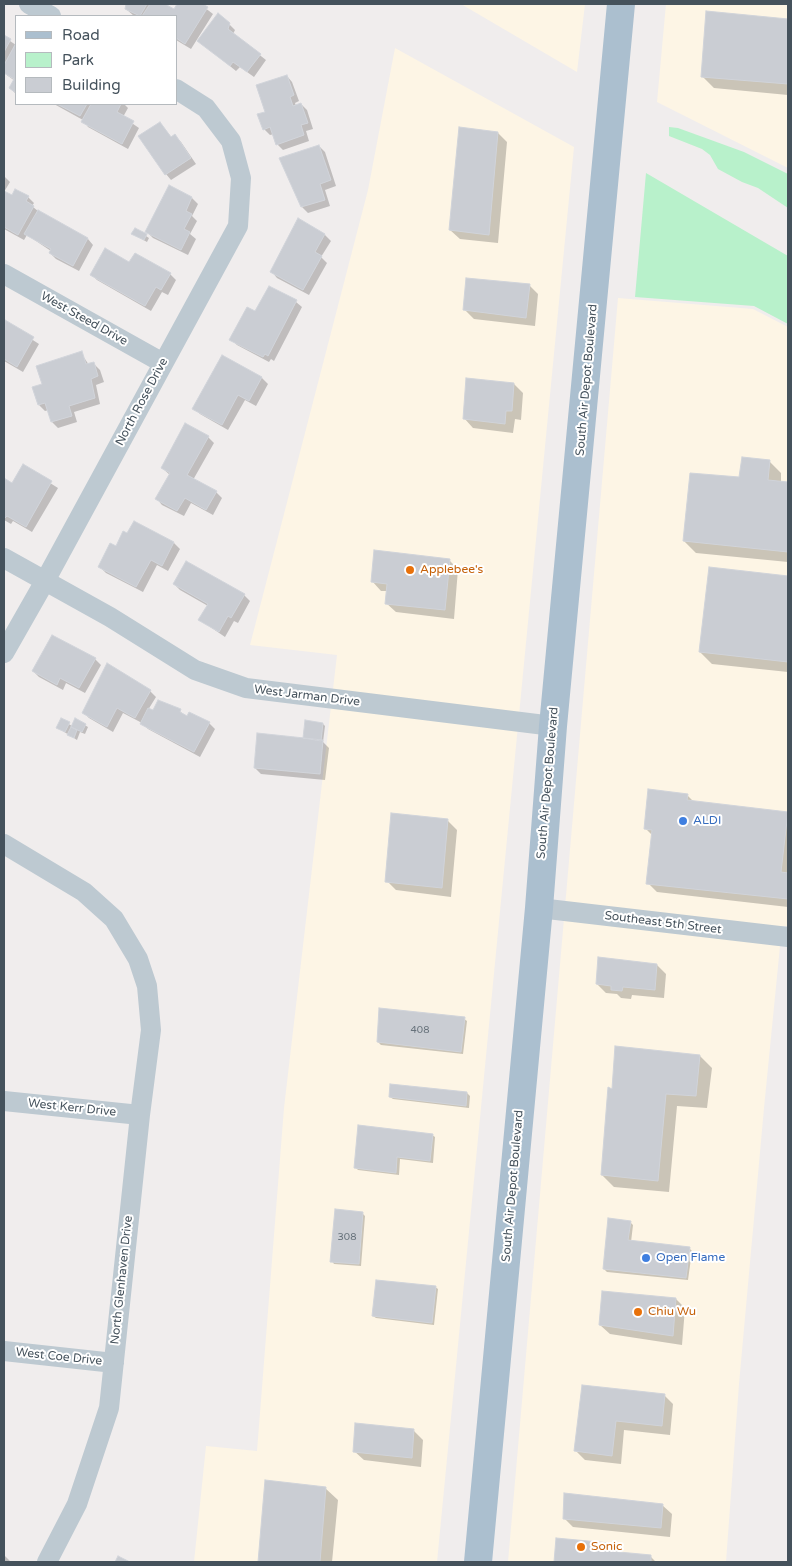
<!DOCTYPE html>
<html>
<head>
<meta charset="utf-8">
<style>
  body { margin:0 }
  #map { position:relative; width:792px; height:1566px; overflow:hidden; background:#f0eded; font-family:"Varela Round",sans-serif }
  canvas { display:block }
  .frame { position:absolute; inset:0; border:5px solid #45525c; pointer-events:none }
  .legend { position:absolute; left:15px; top:15px; width:162px; height:90px; box-sizing:border-box; background:#fff; border:1px solid #b5babe; margin:0; padding:6px 9px; list-style:none; font-size:15px; color:#45525c }
  .legend li { display:flex; align-items:center; gap:10px; height:25px }
  .legend b { width:25px; border:1px solid #b5babe }
</style>
</head>
<body>
<div id="map">
<canvas width="792" height="1566"></canvas>
<div class="frame"></div>
<ul class="legend">
<li><b style="height:6px;background:#abbfcf"></b>Road</li>
<li><b style="height:14px;background:#b8f1cb"></b>Park</li>
<li><b style="height:14px;background:#cacdd3"></b>Building</li>
</ul>
</div>
<script>
const context = document.querySelector('canvas').getContext('2d');
context.lineJoin = 'round';
function fill(path, color) { context.fillStyle = color; context.fill(path, 'evenodd'); }
const poly = rows => new Path2D(rows.map(r => 'M' + r).join(''));
function trace(path, color, width, dash) { context.strokeStyle = color; context.lineWidth = width; context.lineCap = dash ? 'butt' : 'round'; context.setLineDash(dash || []); context.stroke(path); }
function drawText(font, color, halo, rows, align = 'center') {
  context.font = font + ' "Varela Round",sans-serif'; context.lineWidth = 4; context.setLineDash([]); context.textBaseline = 'middle'; context.strokeStyle = halo; context.fillStyle = color; for (const [text, x, y, turn = 0] of rows) {
    context.save(); context.translate(x, y); context.rotate((+turn || 0) * Math.PI / 180); context.textAlign = isNaN(turn) ? turn : align; if (halo) context.strokeText(text, 0, 0); context.fillText(text, 0, 0); context.restore();
  }
}
fill(poly([
  [461,4,585,4,577,72],
  [666,4,788,4,788,168,657,102],
  [395,48,574,147,437,1562,194,1562,206,1446,257,1451,284,1108,337,655,250,645,368,190],
  [618,298,753,309,788,327,788,926,782,926,764,1108,739,1384,726,1562,508,1562]
]), '#fdf5e5');
fill(poly([
  [669,127,678,128,744,152,788,174,788,208,758,188,742,182,718,169,710,155,702,149,669,136],
  [646,173,788,256,788,324,754,306,635,297]
]), '#b8f1cb');
fill(poly([
  [123,4,162,4,174,11,178,4,200,4,213,14,191,49,176,40,176,16,134,16,126,9,128,6],
  [707,12,788,20,788,95,714,88,702,76],
  [229,24,235,30,233,34,266,60,254,77,240,67,236,71,199,41],
  [4,37,16,45,16,94,10,88,15,81,4,73],
  [287,76,292,82,299,101,295,103,296,106,301,104,307,110,313,129,306,131,309,141,283,150,277,144,274,134,270,135,264,129,267,113],
  [54,104,124,104,128,108,123,117,139,128,128,149,88,127,83,120],
  [160,123,172,138,175,136,181,142,196,164,171,180,166,174],
  [498,133,507,142,498,243,460,239,450,230],
  [319,146,325,152,336,186,325,190,330,206,308,213,302,207],
  [4,176,10,182,4,192,12,197,28,197,34,203,32,206,39,212,88,239,93,245,79,271,56,259,50,253,51,251,27,235,24,240,4,229],
  [170,187,192,198,198,204,192,216,197,221,190,234,196,239,188,255,153,238,147,232],
  [298,220,325,235,331,241,321,257,327,263,309,295,277,278,272,272],
  [135,229,149,238,147,242,136,236],
  [130,264,170,274,176,280,168,295,162,292,151,311,97,280,91,274],
  [529,285,538,294,535,326,474,319,465,310],
  [269,287,296,302,302,307,274,361,271,359,269,362,237,345,231,339,256,313],
  [5,322,39,344,23,372,4,361],
  [81,353,89,365,94,364,100,370,104,382,96,385,100,404,74,412,77,422,58,428,52,422,49,410,45,411,39,405,34,387,43,385],
  [222,357,262,378,268,384,256,406,245,400,228,430,200,414,194,408],
  [514,384,523,393,521,420,515,419,513,433,473,428,464,418],
  [208,437,214,443,193,480,216,492,222,498,213,515,191,503,184,516,162,505,157,499,170,475,162,468],
  [769,461,781,473,781,482,788,483,788,562,696,553,684,541,741,479],
  [23,466,58,488,32,532,13,521,11,524,4,520,4,479,13,484],
  [134,523,174,543,180,549,168,571,157,565,143,592,106,573,100,567,128,535],
  [449,560,458,569,454,619,396,612,386,603,388,591,381,591,372,581],
  [710,568,788,577,788,672,712,664,700,652],
  [174,584,244,595,250,601,238,623,234,621,225,637,200,620,208,606,180,590],
  [95,659,101,665,85,693,66,683,63,690,39,677,33,671],
  [150,691,156,697,148,710,153,712,169,704,188,717,209,723,215,729,200,757,148,729,142,723,123,713,113,732,89,718,83,712],
  [62,720,72,726,76,720,88,727,85,734,80,732,77,740,58,728],
  [323,724,325,726,323,742,329,748,325,780,261,774,255,768,304,740],
  [687,795,695,803,788,814,788,907,657,892,648,883,653,836,645,828],
  [448,821,457,830,451,897,396,890,387,881],
  [657,965,666,974,664,998,632,995,631,999,621,998,617,994,606,993,597,984],
  [464,1019,467,1021,463,1054,381,1045,378,1042],
  [700,1056,712,1068,707,1108,677,1106,669,1192,614,1187,602,1175,613,1090],
  [467,1093,470,1096,469,1108,393,1099,390,1097],
  [432,1135,435,1137,433,1163,400,1159,399,1175,358,1170,356,1168],
  [362,1213,365,1216,361,1266,334,1264,332,1261],
  [630,1222,633,1225,631,1242,689,1248,692,1251,688,1280,607,1272,604,1269],
  [435,1287,438,1289,434,1325,376,1318,373,1316],
  [676,1299,685,1308,682,1345,610,1334,600,1325],
  [583,1386,664,1395,673,1404,670,1435,624,1430,621,1464,585,1460,576,1451],
  [414,1431,423,1440,421,1467,364,1460,354,1451],
  [266,1482,325,1488,338,1500,332,1562,259,1562],
  [662,1505,672,1514,670,1537,573,1527,564,1518],
  [557,1540,608,1545,616,1553,651,1557,656,1562,555,1562],
  [4,1555,11,1562,4,1562]
]), '#0003');
const building = poly([
  [126,4,147,4,140,16,125,9,126,4],
  [150,4,165,4,174,9,177,4,203,4,208,7,185,44,176,38,176,16,142,16,150,4],
  [706,11,788,19,788,84,701,77,706,11],
  [218,13,230,23,228,29,261,54,247,72,233,62,230,66,197,41,218,13],
  [4,35,11,39,4,52,4,35],
  [16,43,16,93,9,88,14,79,4,73,4,65,16,43],
  [287,75,294,95,290,97,293,106,301,103,308,123,301,125,304,135,276,145,270,127,263,130,257,114,265,112,256,85,287,75],
  [57,104,87,104,80,116,57,104],
  [91,104,121,104,117,112,134,121,122,144,81,122,91,104],
  [160,122,171,137,175,134,191,158,165,175,138,136,160,122],
  [459,127,498,132,489,235,449,230,459,127],
  [319,145,331,180,320,184,325,200,301,207,279,158,319,145],
  [169,185,192,197,186,211,192,214,184,229,190,232,181,250,145,232,169,185],
  [15,189,29,196,26,201,34,206,18,235,4,227,4,191,12,195,15,189],
  [38,210,88,238,73,266,49,253,51,249,24,234,38,210],
  [298,218,325,234,315,252,322,256,303,290,270,272,298,218],
  [135,228,147,234,144,240,131,234,135,228],
  [105,248,129,262,135,253,171,273,161,290,156,287,145,306,90,275,105,248],
  [466,278,530,284,526,318,463,310,466,278],
  [269,286,297,300,268,356,265,354,263,357,229,340,247,307,255,311,269,286],
  [5,320,34,337,17,367,4,359,5,320],
  [82,351,86,364,94,362,98,376,91,379,95,398,69,406,72,416,51,422,45,403,38,405,32,387,42,384,36,366,82,351],
  [222,355,262,377,249,401,238,395,222,425,192,409,222,355],
  [466,378,514,383,512,411,506,411,505,424,463,419,466,378],
  [185,423,209,436,187,475,217,491,206,510,185,498,177,511,155,499,170,473,161,468,185,423],
  [742,457,770,460,768,480,788,482,788,552,683,541,690,473,739,477,742,457],
  [23,464,52,481,26,527,7,516,4,519,4,478,12,483,23,464],
  [134,521,174,542,162,566,151,560,136,587,98,567,110,543,116,546,123,531,127,533,134,521],
  [374,550,450,559,445,610,385,604,387,584,371,582,374,550],
  [186,561,245,594,231,618,228,616,219,632,198,620,208,604,173,584,186,561],
  [709,567,788,576,788,662,699,652,709,567],
  [52,635,96,658,79,688,60,678,57,685,32,671,52,635],
  [107,663,151,690,135,718,117,708,107,727,82,713,107,663],
  [158,700,181,709,180,712,187,716,189,712,210,722,194,752,140,724,148,708,153,710,158,700],
  [61,718,70,722,65,732,56,728,61,718],
  [75,718,86,724,82,732,71,727,75,718],
  [305,720,323,723,321,741,303,738,305,720],
  [71,727,77,730,74,738,67,735,71,727],
  [257,733,323,740,320,774,254,768,257,733],
  [648,789,688,794,687,800,788,812,781,872,788,873,788,899,646,884,652,830,644,829,648,789],
  [391,813,448,819,442,888,385,882,391,813],
  [598,957,657,964,655,990,623,987,622,991,611,990,611,986,596,984,598,957],
  [379,1008,465,1017,461,1052,377,1042,379,1008],
  [615,1046,700,1055,696,1096,666,1094,658,1181,601,1175,608,1087,612,1089,615,1046],
  [390,1084,467,1092,466,1106,389,1097,390,1084],
  [358,1125,433,1134,430,1161,397,1157,396,1173,354,1168,358,1125],
  [335,1209,363,1212,359,1264,330,1262,335,1209],
  [608,1218,631,1221,628,1240,690,1247,686,1278,603,1269,608,1218],
  [376,1280,436,1286,432,1323,372,1316,376,1280],
  [602,1291,676,1298,673,1336,599,1325,602,1291],
  [582,1385,665,1394,662,1426,616,1421,612,1456,574,1451,582,1385],
  [355,1423,414,1429,412,1458,353,1452,355,1423],
  [265,1480,326,1487,320,1562,258,1562,265,1480],
  [564,1493,663,1504,661,1528,563,1519,564,1493],
  [556,1538,609,1543,608,1551,651,1555,651,1562,554,1562,556,1538],
  [118,1556,130,1562,115,1562,118,1556]
]);
fill(building, '#cacdd3');
trace(building, '#d1d4da', 1);
trace(poly([
  [29,4,51,16],
  [4,274,163,363],
  [4,558,110,617,195,670,246,688,553,726],
  [4,653,45,581,238,226,241,178,231,141,206,108,176,89],
  [4,844,84,892,114,919,138,959,147,986,151,1030,140,1115,109,1408,77,1504,47,1562],
  [539,908,788,937],
  [4,1101,140,1115],
  [4,1351,114,1363]
]), '#bdc9d1', 20);
trace(poly([
  [478,1562,539,908,553,726,621,4]
]), '#abbfcf', 28);
for (const [x, y, r, color] of [
  [410,570,5,"#e8710a"],
  [683,821,5,"#3f7fe0"],
  [646,1258,5,"#3f7fe0"],
  [638,1312,5,"#e8710a"],
  [581,1547,5,"#e8710a"]
]) { const dot = new Path2D(); dot.arc(x, y, r, 0, 2 * Math.PI); context.fillStyle = color; context.fill(dot); trace(dot, '#fff', 2); }
drawText('10px', '#66717a', null, [
  ["408",420,1030],
  ["308",347,1237]
]);
drawText('12px', '#45525c', '#fff', [
  ["West Steed Drive",84,319,29],
  ["South Air Depot Boulevard",587,380,-85],
  ["North Rose Drive",142,402,-62],
  ["West Jarman Drive",307,696,7],
  ["South Air Depot Boulevard",548,783,-85],
  ["Southeast 5th Street",663,923,7],
  ["West Kerr Drive",72,1108,6],
  ["South Air Depot Boulevard",513,1186,-85],
  ["North Glenhaven Drive",122,1280,-84],
  ["West Coe Drive",59,1357,6]
]);
drawText('12px', '#c56008', '#fff', [
  ["Applebee's",420,570],
  ["Chiu Wu",648,1312],
  ["Sonic",591,1547]
], 'left');
drawText('12px', '#366cbe', '#fff', [
  ["ALDI",693,821],
  ["Open Flame",656,1258]
], 'left');
</script>
</body>
</html>
